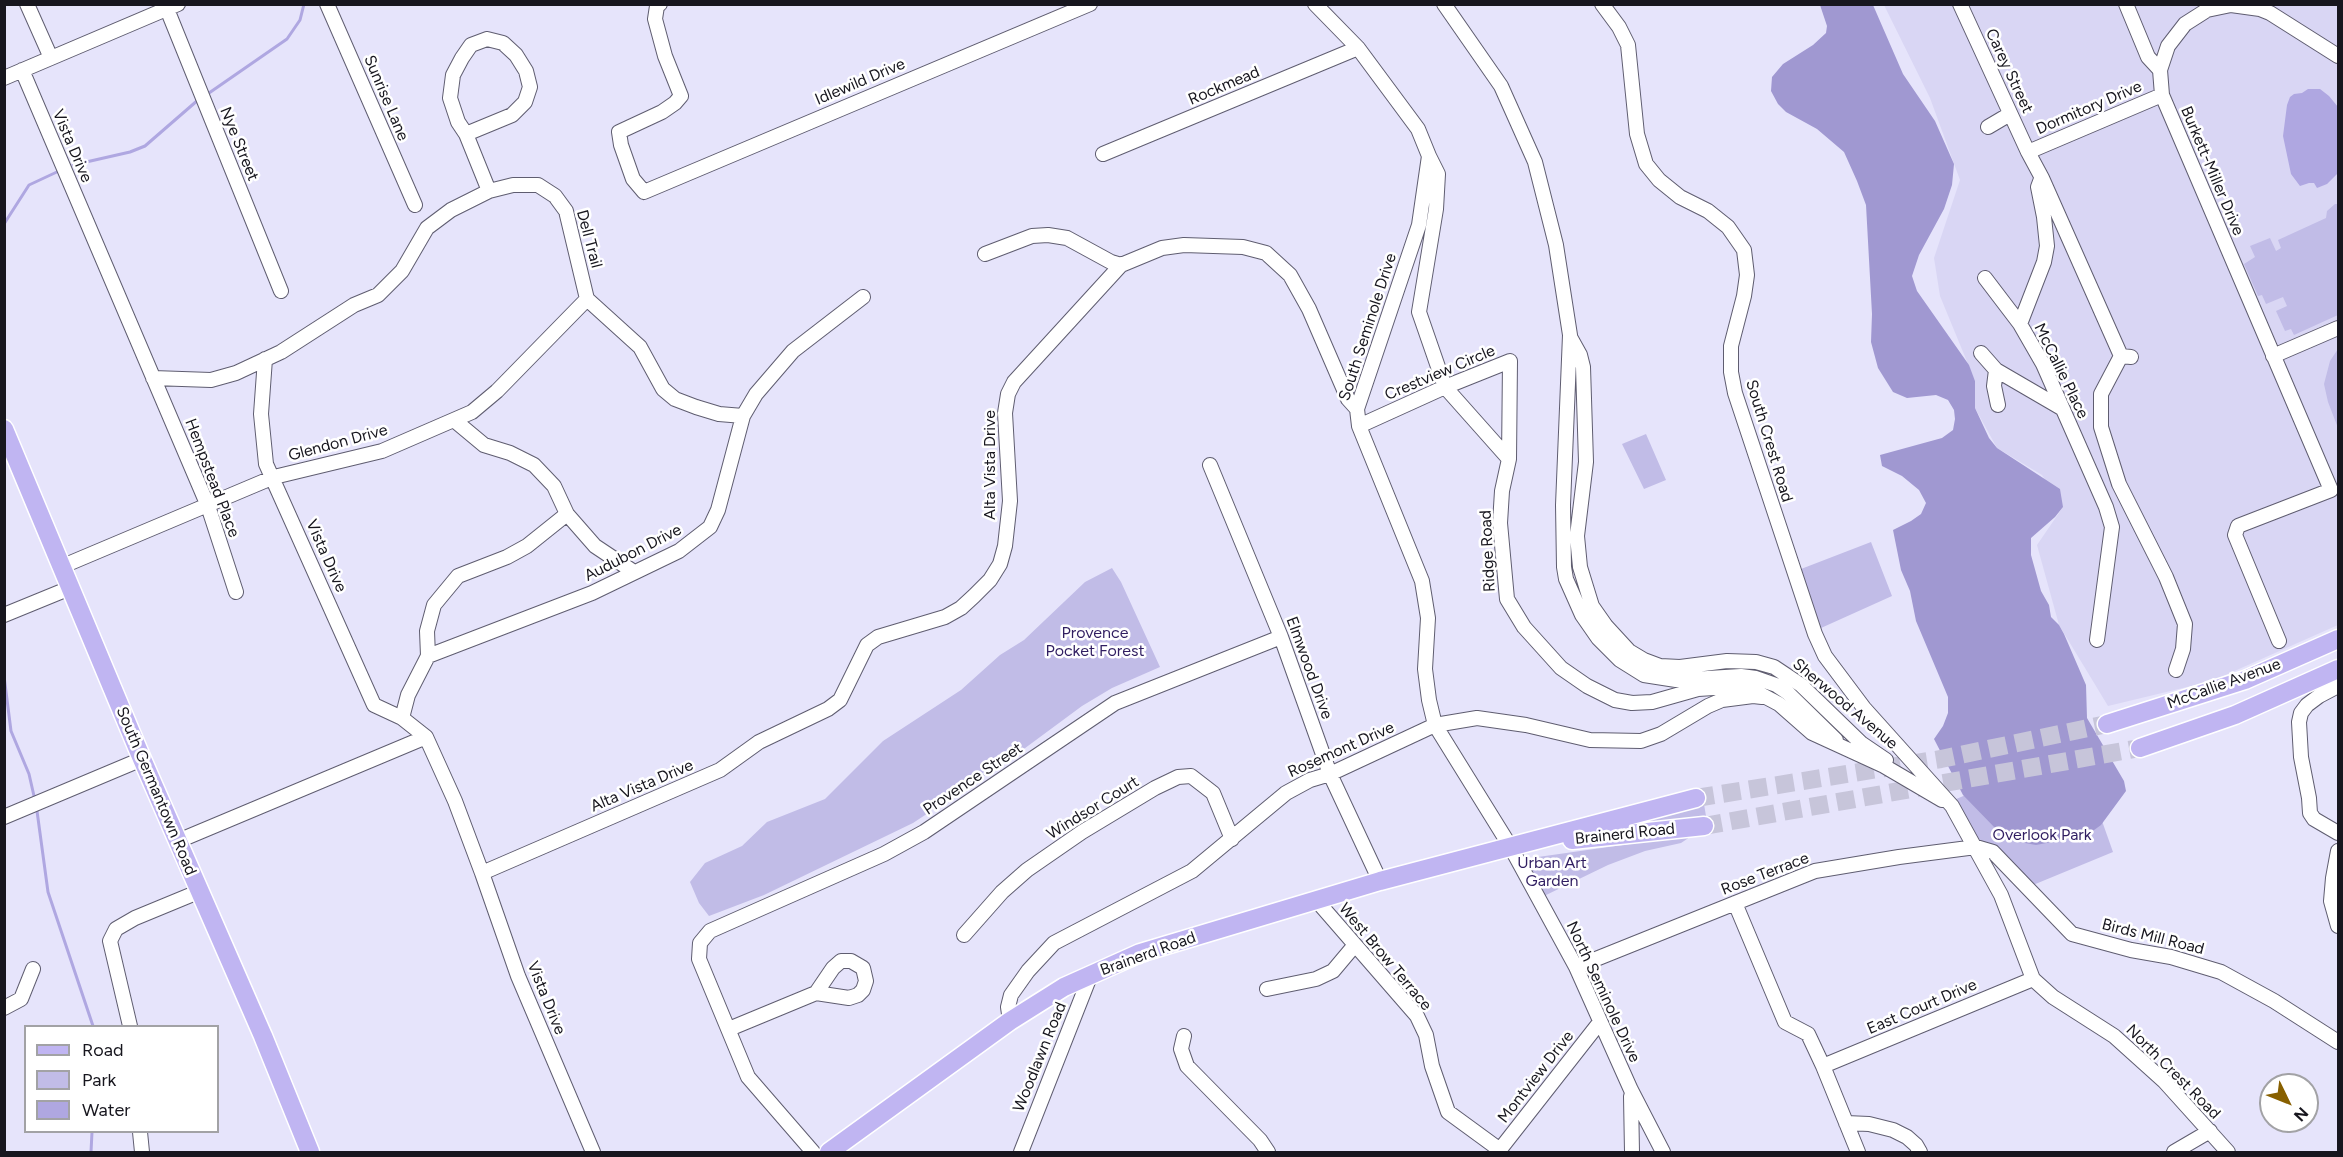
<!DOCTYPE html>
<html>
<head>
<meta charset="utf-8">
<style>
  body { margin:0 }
  #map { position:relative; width:2343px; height:1157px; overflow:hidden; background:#e6e4fb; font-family:Figtree,sans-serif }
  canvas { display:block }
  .frame { position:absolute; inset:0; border:6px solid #17161e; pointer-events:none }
  .legend { position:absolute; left:24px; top:1025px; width:195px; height:108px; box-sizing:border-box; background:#fff; border:2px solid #a2a2a5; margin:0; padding:8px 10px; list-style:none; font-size:18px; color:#17161e }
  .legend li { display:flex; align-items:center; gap:12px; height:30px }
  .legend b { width:30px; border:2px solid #a2a2a5 }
  .north { position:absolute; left:2259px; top:1073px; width:60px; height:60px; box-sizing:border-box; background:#fff; border:2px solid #a2a2a5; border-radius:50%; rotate:133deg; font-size:16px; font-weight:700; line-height:24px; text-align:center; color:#17161e }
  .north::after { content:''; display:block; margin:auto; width:21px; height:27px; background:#886000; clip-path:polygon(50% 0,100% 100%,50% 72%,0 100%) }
</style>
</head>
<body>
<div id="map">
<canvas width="2343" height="1157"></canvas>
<div class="frame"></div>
<ul class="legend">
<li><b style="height:8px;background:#c0b5f2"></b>Road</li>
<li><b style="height:16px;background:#c1bce7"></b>Park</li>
<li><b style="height:16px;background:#afa7e1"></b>Water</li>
</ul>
<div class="north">N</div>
</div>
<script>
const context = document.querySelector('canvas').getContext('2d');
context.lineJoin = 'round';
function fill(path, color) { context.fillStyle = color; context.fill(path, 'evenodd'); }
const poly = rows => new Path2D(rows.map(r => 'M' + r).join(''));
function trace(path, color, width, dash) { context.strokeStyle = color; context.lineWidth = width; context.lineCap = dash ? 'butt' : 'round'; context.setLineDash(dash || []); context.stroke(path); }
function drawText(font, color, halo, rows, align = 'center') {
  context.font = font + ' Figtree,sans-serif'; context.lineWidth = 5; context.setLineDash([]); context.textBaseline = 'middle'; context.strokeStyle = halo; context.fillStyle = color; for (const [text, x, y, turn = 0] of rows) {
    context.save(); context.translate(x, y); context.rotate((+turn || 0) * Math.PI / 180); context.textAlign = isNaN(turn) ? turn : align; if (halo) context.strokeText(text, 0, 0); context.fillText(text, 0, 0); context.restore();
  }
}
fill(poly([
  [1884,5,2338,5,2338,625,2212,681,2108,706,2059,625,2037,545,2063,507,2042,475,1997,448,1975,408,1975,381,1940,296,1934,258,1960,180,1930,98]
]), '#d9d6f4');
fill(poly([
  [2335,204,2338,204,2338,315,2294,335,2291,329,2285,331,2276,311,2287,306,2283,297,2266,304,2262,295,2258,296,2244,264,2255,257,2250,246,2270,238,2276,251,2281,248,2278,240,2326,218,2327,211],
  [2338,349,2338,428,2328,402,2324,384,2330,361],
  [1646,434,1666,480,1644,489,1622,444],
  [1871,542,1892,596,1821,628,1801,569],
  [1112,568,1121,582,1160,667,1112,688,1082,706,1013,757,913,823,764,895,709,916,699,903,690,882,705,863,742,846,767,822,825,799,883,741,961,690,1000,655,1024,640,1085,582],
  [2024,770,2102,821,2113,852,2033,885,1990,846,1977,838,1954,800],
  [1704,804,1706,816,1694,820,1632,824,1681,807],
  [1693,835,1681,843,1645,851,1608,865,1544,896,1531,869,1533,862,1538,857]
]), '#c1bce7');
fill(poly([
  [1820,5,1873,5,1903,74,1935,121,1954,164,1952,185,1944,209,1919,255,1912,276,1917,291,1969,365,1975,381,1975,408,1989,438,1997,448,2060,489,2063,507,2055,517,2031,538,2031,555,2041,591,2049,605,2051,617,2059,625,2064,634,2086,685,2087,718,2124,781,2126,791,2101,825,2090,833,2078,837,2036,845,2025,843,1996,829,1963,795,1934,739,1943,726,1948,713,1948,697,1916,621,1910,591,1901,570,1893,530,1911,521,1921,514,1926,503,1919,490,1902,476,1882,466,1880,455,1942,438,1953,430,1955,419,1954,410,1948,400,1936,395,1907,398,1893,392,1878,368,1871,342,1872,314,1866,205,1857,181,1844,152,1817,129,1786,112,1778,104,1771,91,1772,77,1783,64,1813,45,1826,33,1827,26]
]), '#a098d1');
fill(poly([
  [2308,89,2320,89,2329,96,2338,107,2338,173,2327,184,2317,188,2314,183,2309,183,2300,186,2291,174,2283,136,2287,105,2290,97,2294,94,2302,93]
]), '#afa7e1');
trace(poly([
  [209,93,287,39,300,20,304,4],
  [73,165,130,152,145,146,198,100],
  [4,224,29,185,59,171],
  [4,676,11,731,29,774,34,796],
  [37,811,48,892,93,1026],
  [91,1152,92,1132]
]), '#afa7e1', 3);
trace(poly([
  [1696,798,1941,759,2107,724],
  [1704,826,2140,748]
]), '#c7c5da', 18, [18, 9]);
const minor = poly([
  [27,4,51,58],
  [327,4,415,205],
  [660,4,657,6,655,19,665,56,681,96,675,103,662,112,619,132,621,145,633,179,644,192,1090,4],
  [1315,4,1358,48,1418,129,1429,156,1419,225,1357,409,1359,426,1422,581,1428,618,1425,669,1429,700,1435,725,1510,846,1576,967,1631,1090,1663,1152],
  [1444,4,1501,86,1535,162,1556,245,1570,335,1563,505,1564,567,1566,579,1582,615,1598,638,1620,660,1644,675,1676,680,1741,676,1756,678,1776,685,1788,693,1836,740],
  [1602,4,1619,27,1628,45,1637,134,1646,164,1659,180,1680,197,1708,211,1728,227,1744,250,1747,275,1744,296,1731,346,1731,372,1735,393,1815,634,1825,656,1864,708,1952,806,2001,895,2033,979,2053,997,2114,1036,2164,1081,2228,1152],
  [1960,4,2028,152,2042,178,2121,356,2131,357],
  [2126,4,2148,57,2160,70],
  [167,9,281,291],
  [487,39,503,43,516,55,526,71,530,87,525,102,512,115,466,134,458,122,450,98,453,75,462,58,471,45,487,39],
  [22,70,208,506,236,592],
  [4,78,178,4],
  [1988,127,2010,114],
  [466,134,489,191],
  [2028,152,2162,95],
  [1103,154,1358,48],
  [1429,156,1438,174,1436,209,1419,312,1445,387,1509,459,1502,491,1500,523,1507,599,1524,627,1561,668,1587,686,1615,700,1632,703,1652,702,1698,689,1745,686,1779,704,1812,733,1884,766,1942,800],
  [985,254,1032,236,1048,235,1067,238,1111,262,1121,265],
  [1985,278,2020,324,2043,364,2106,507,2112,527,2097,640],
  [2020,324,2044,262,2047,246,2044,217,2038,187,2041,179],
  [1570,337,1580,355,1583,367,1585,430,1586,462,1577,536,1580,567,1592,606,1606,626,1629,651,1644,660,1660,666,1680,667,1727,661,1756,662,1774,667,1801,685,1861,743,1886,760],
  [1981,353,1996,370,1994,386,1998,405],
  [2121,356,2101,394,2101,427,2119,484,2166,577,2185,624,2183,649,2176,670],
  [2273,356,2338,328],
  [265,359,261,414,266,464,374,705,402,718,426,737,455,801,482,873,518,976,593,1152],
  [1996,370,2063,409],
  [153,378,211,380,236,373,281,352,354,305,378,295,402,271,427,228,451,210,489,191,513,185,538,185,555,196,566,211,587,299,640,347,663,389,675,399,696,407,719,414,743,416],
  [454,420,484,445,510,453,534,465,554,486,567,514,595,546,634,572],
  [1359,426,1445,387,1510,361,1509,459],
  [1210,465,1281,637,1330,774,1380,881],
  [63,566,274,477,382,451,472,412,497,391,587,299],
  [4,615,70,588],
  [2279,641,2235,535,2238,526,2331,490,2162,95,2160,70,2168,46,2185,24,2207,10,2231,5,2260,9,2270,13,2338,56],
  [428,656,427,631,434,605,458,576,507,557,527,546,567,514],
  [2338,686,2319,696,2307,705,2301,713,2299,722,2301,757,2309,798,2310,813,2314,819,2338,833],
  [402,718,408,695,428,656,592,593,679,551,710,527,718,510,743,416,756,394,793,351,863,297],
  [4,817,142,759],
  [178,841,426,737],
  [2338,851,2333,878,2331,901,2338,926],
  [482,873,720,770,759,742,828,709,840,700,867,645,878,637,945,617,961,608,974,596,990,580,1000,564,1005,546,1010,501,1005,413,1008,394,1014,382,1121,265,1162,248,1184,245,1243,247,1266,253,1290,275,1309,309,1348,399,1357,409],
  [1317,901,1417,1016,1426,1035,1432,1066,1448,1112,1500,1150],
  [1735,903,1785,1022,1808,1034,1823,1066,1858,1152],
  [964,935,1002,892,1027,870,1082,832,1155,788,1178,777,1191,776,1213,793,1232,839],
  [1576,967,1815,871,1899,857,1976,847,1993,852,2072,934,2131,950,2171,957,2221,972,2274,1001,2338,1042],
  [1267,989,1316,979,1333,971,1354,946],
  [4,1008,21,999,33,969],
  [1010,1021,1008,1007,1011,995,1028,971,1054,943,1192,871,1286,793,1310,780,1330,774,1435,725,1477,718,1526,725,1590,740,1641,741,1661,734,1708,706,1722,700,1753,696,1762,697],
  [130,1026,110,941,116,929,135,918,198,892],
  [729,1029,816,993,833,968,841,961,851,961,863,968,866,981,863,990,858,995,849,998,816,993],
  [1184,1036,1181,1049,1187,1066,1260,1140,1268,1152],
  [1823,1066,2033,979],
  [1631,1096,1632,1152],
  [1846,1123,1869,1124,1893,1130,1907,1137,1916,1145,1920,1152],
  [140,1132,142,1152],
  [813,1152,748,1077,699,959,700,943,710,931,884,854,924,832,1115,703,1281,637],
  [1021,1152,1091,974],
  [1498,1152,1600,1022],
  [2174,1152,2210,1131]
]);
const major = poly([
  [4,429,142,759,263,1036,310,1152],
  [2107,724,2245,680,2338,639],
  [2140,748,2235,715,2338,669],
  [1572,840,1704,826],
  [829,1152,1010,1021,1064,987,1140,953,1380,881,1696,798]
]);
trace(minor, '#5f5d70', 16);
trace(major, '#fff', 21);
trace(minor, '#fff', 14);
trace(major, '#c0b5f2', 18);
drawText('16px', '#17161e', '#fff', [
  ["Carey Street",2009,71,65],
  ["Idlewild Drive",860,82,-23],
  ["Rockmead",1224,86,-23],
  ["Sunrise Lane",386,98,67],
  ["Dormitory Drive",2089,108,-23],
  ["Nye Street",239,144,68],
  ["Vista Drive",72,146,67],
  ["Burkett-Miller Drive",2212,171,67],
  ["Dell Trail",589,239,75],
  ["South Seminole Drive",1368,327,-72],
  ["McCallie Place",2061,371,64],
  ["Crestview Circle",1440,373,-23],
  ["South Crest Road",1769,441,73],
  ["Glendon Drive",338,443,-15],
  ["Alta Vista Drive",990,465,-90],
  ["Hempstead Place",212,478,69],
  ["Ridge Road",1488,551,-93],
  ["Audubon Drive",633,553,-27],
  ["Vista Drive",326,556,66],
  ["Elmwood Drive",1309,668,70],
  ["McCallie Avenue",2224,684,-20],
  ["Sherwood Avenue",1845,704,40],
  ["Rosemont Drive",1341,750,-24],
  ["Provence Street",973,779,-34],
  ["Alta Vista Drive",642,786,-23],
  ["South Germantown Road",156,791,67],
  ["Windsor Court",1093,808,-32],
  ["Brainerd Road",1625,834,-6],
  ["Rose Terrace",1765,874,-21],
  ["Birds Mill Road",2153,937,14],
  ["Brainerd Road",1148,954,-20],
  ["West Brow Terrace",1385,957,50],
  ["North Seminole Drive",1603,992,65],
  ["Vista Drive",546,998,68],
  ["East Court Drive",1922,1007,-23],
  ["Woodlawn Road",1040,1057,-68],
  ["North Crest Road",2173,1072,45],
  ["Montview Drive",1536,1077,-52]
]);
drawText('16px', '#301e61', '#fff', [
  ["Provence",1095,633],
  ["Pocket Forest",1095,651],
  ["Overlook Park",2042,835],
  ["Urban Art",1552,863],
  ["Garden",1552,881]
]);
</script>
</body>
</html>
